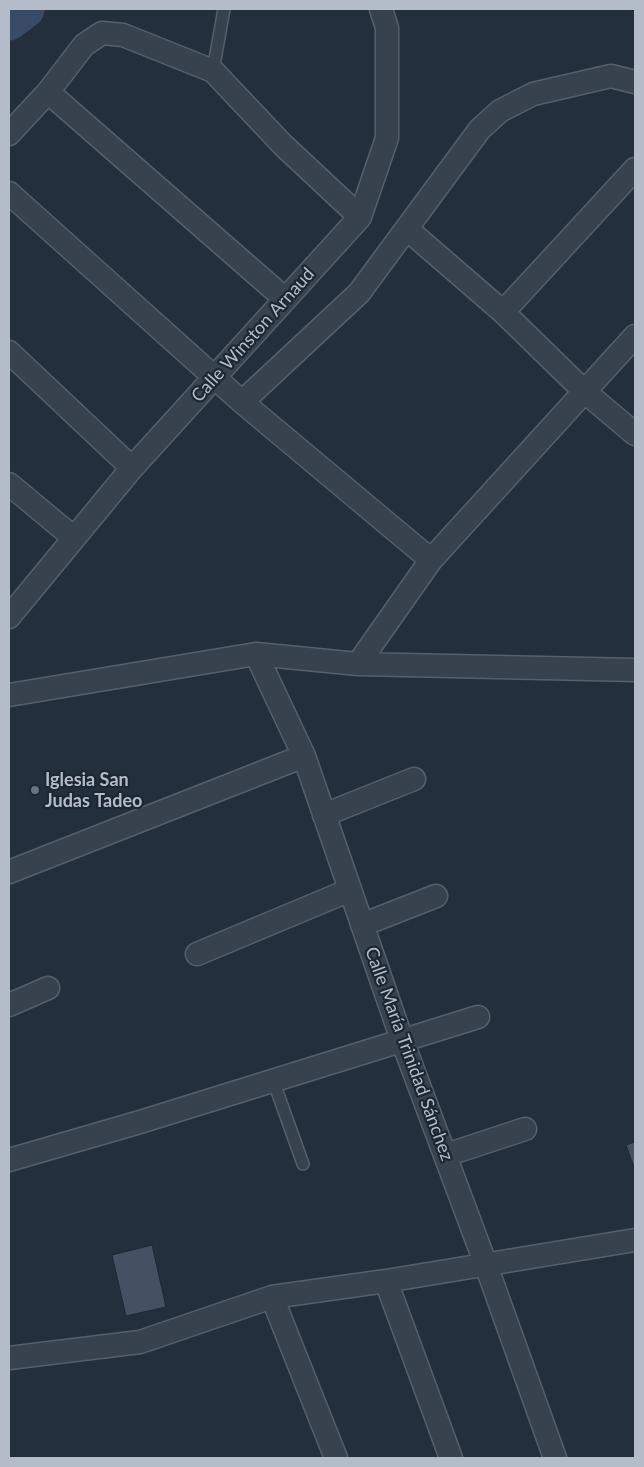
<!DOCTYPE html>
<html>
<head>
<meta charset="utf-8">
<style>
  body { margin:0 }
  #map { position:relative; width:644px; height:1467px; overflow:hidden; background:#242f3e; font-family:Lato,sans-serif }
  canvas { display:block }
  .frame { position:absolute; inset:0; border:10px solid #b4bcc9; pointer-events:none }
</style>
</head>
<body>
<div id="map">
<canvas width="644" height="1467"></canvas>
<div class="frame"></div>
</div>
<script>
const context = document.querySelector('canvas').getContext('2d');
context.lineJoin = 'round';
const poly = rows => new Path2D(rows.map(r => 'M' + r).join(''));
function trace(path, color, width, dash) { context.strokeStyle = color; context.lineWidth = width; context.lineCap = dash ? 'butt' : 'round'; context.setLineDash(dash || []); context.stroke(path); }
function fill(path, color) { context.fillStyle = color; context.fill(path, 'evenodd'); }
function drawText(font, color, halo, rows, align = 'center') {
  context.font = font + ' Lato,sans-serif'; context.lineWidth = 4.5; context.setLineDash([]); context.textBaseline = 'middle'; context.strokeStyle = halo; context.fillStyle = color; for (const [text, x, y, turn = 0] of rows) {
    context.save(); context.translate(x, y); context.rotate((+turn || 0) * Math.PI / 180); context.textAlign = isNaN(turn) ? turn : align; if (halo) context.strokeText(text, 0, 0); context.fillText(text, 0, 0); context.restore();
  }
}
trace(poly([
  [9,21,25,9]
]), '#394c67', 39);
const building = poly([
  [635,1142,635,1170,626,1145,635,1142],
  [152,1245,166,1307,126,1316,112,1255,152,1245]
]);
fill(building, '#455162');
trace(building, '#1f2835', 1);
const lane = poly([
  [213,71,224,9],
  [273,1080,303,1164]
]);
const street = poly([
  [48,92,285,299],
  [9,134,48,92,84,45,102,33,123,35,213,71,283,145,360,217],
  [9,193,242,402,431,560],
  [407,229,503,312,585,392,635,434],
  [503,312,635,169],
  [9,352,132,468],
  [242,402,359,293,480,129,500,111,533,94,611,76,635,82],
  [9,484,74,538],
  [9,617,132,468,360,217,387,138,387,28,381,9],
  [256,654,304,756,402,1040,486,1265,555,1458],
  [358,664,431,560,635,336],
  [9,695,256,654,358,664,635,670],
  [324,815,414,779],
  [9,872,304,756],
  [362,925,436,896],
  [197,954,350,890],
  [9,1005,48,988],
  [446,1155,525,1129],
  [9,1160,140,1122,478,1017],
  [386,1281,451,1458],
  [272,1297,336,1458],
  [9,1358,140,1342,272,1297,386,1281,635,1240]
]);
trace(lane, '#565f6c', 14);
trace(street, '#565f6c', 25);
trace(lane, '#38414e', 11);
trace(street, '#38414e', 22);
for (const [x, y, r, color] of [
  [35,790,5,"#6b7280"]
]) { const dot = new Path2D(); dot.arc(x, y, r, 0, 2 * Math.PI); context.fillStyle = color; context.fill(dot); trace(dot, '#1d2633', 2); }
drawText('18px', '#b4bcc9', '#1d2633', [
  ["Calle Winston Arnaud",253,335,-48],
  ["Calle María Trinidad Sánchez",409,1054,70]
]);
drawText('bold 18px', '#b4bcc9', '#1d2633', [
  ["Iglesia San",45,780],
  ["Judas Tadeo",45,801]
], 'left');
</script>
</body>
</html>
